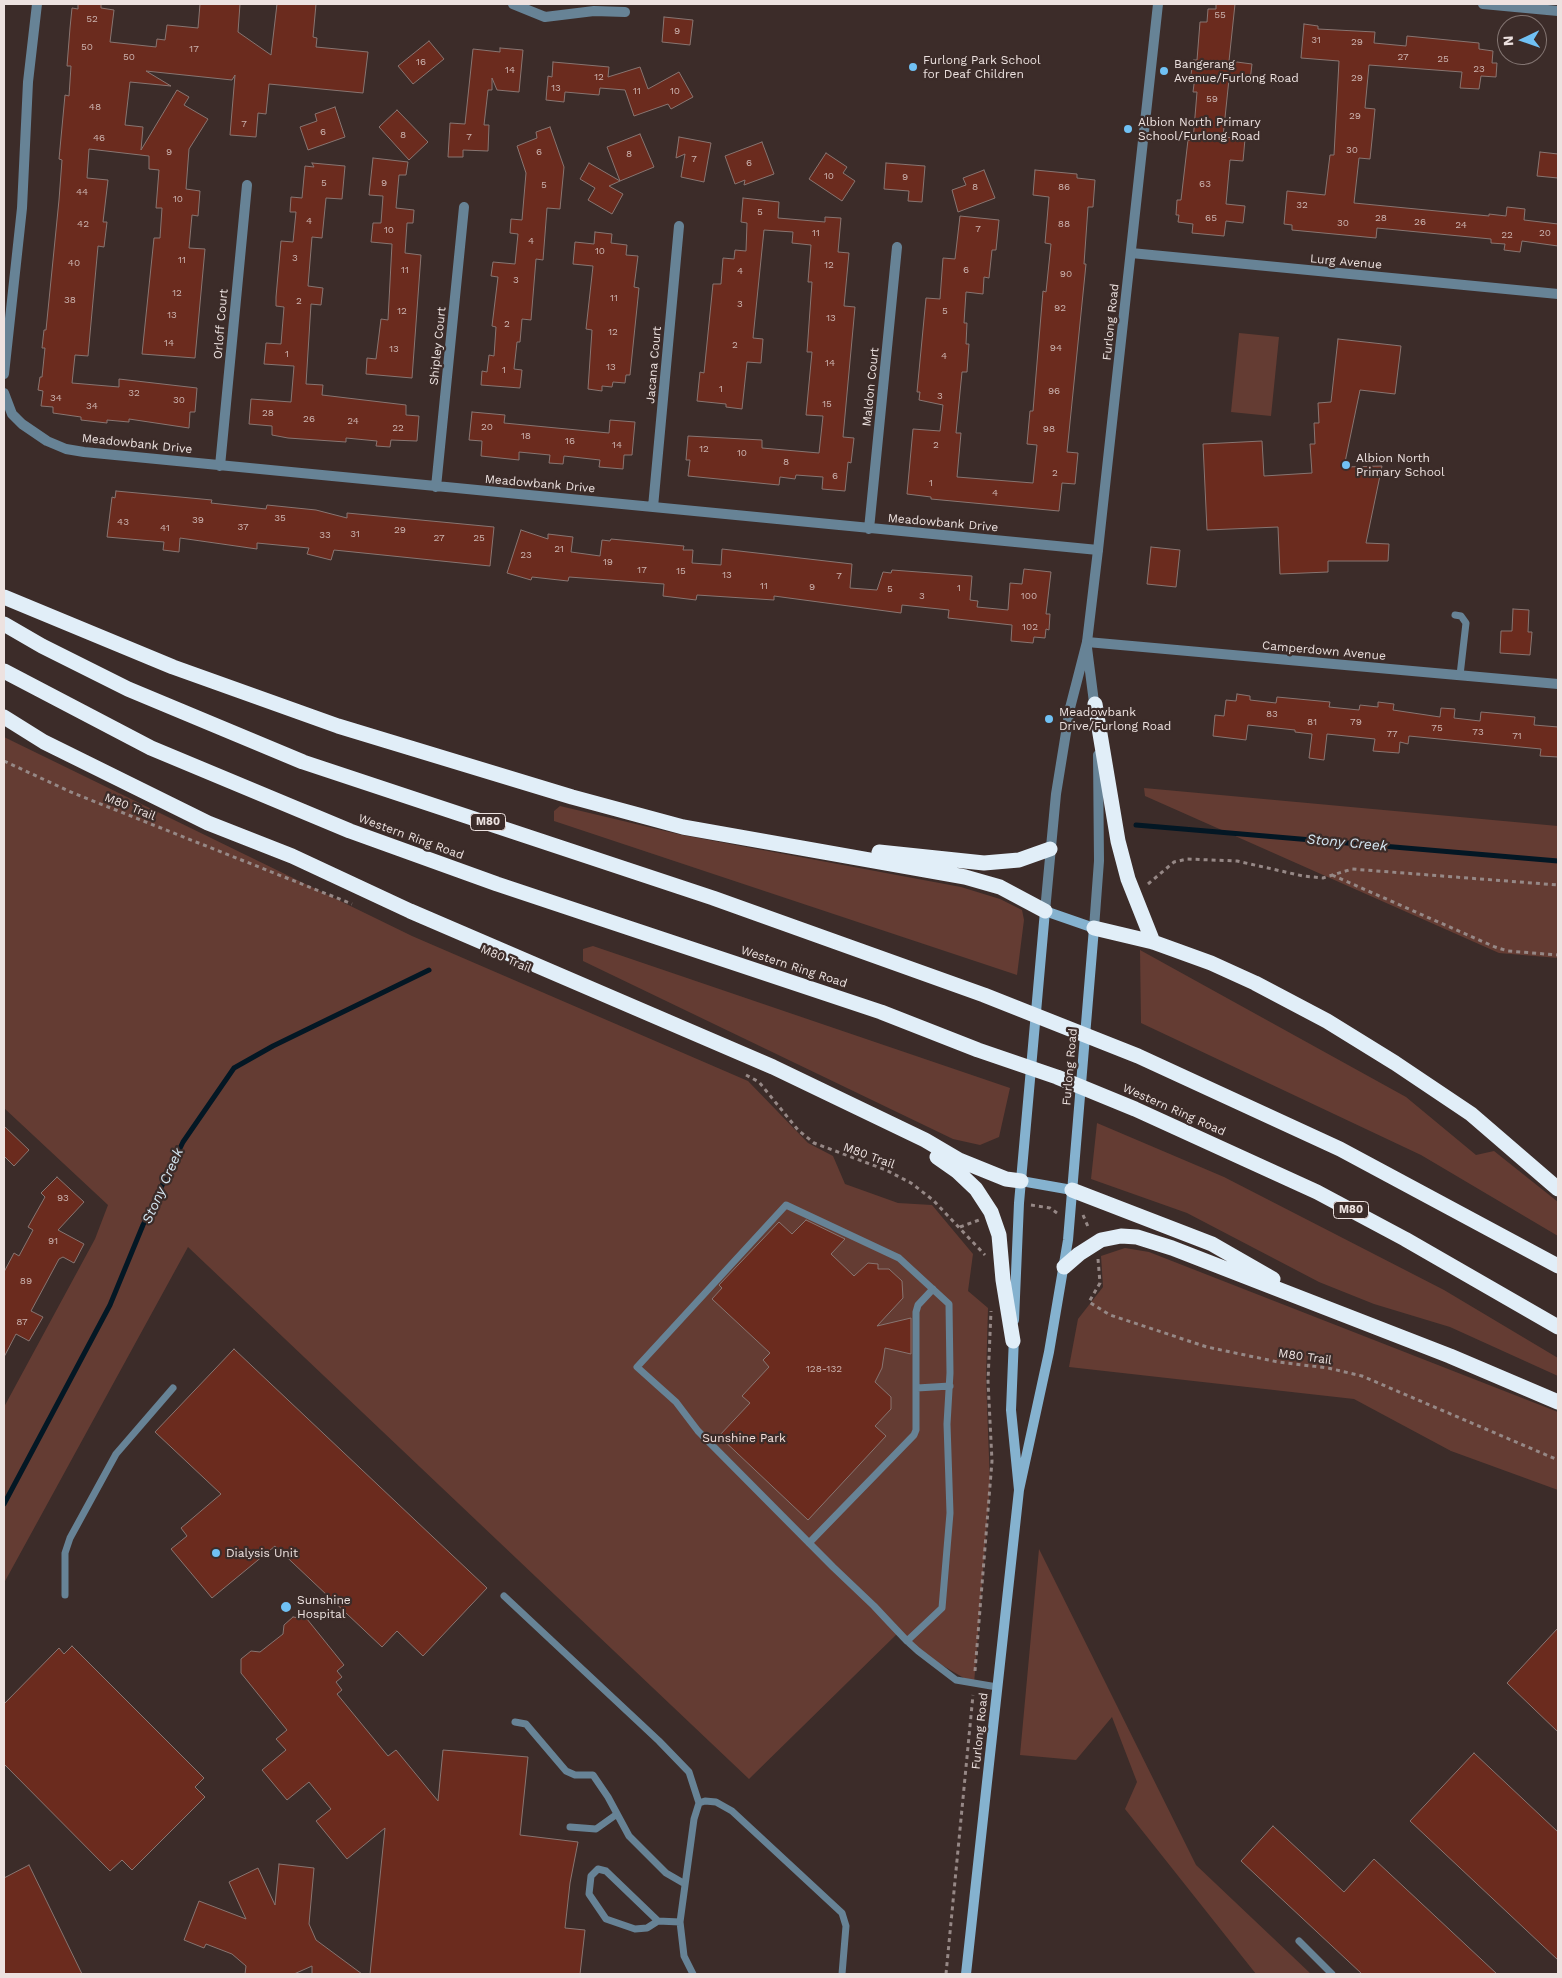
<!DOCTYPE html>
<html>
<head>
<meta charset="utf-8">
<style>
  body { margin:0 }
  #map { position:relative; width:1562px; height:1978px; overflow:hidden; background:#3c2c29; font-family:"Work Sans",sans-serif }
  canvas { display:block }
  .frame { position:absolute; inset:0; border:5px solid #ede2e0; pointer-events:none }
  .north { position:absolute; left:1497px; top:15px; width:50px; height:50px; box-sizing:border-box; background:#3c2c29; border:1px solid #837572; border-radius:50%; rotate:267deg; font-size:14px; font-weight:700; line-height:20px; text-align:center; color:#ede2e0 }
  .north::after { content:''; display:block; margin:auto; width:18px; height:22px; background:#70c1f4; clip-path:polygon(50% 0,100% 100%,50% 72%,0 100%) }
</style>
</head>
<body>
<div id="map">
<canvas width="1562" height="1978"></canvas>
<div class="frame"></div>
<div class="north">N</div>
</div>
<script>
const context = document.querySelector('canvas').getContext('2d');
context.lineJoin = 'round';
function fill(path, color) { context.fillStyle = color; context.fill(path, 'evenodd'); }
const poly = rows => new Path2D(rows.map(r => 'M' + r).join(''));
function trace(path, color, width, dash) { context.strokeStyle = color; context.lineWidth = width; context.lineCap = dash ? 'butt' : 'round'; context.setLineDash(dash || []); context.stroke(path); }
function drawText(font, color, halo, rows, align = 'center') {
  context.font = font + ' "Work Sans",sans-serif'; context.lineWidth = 4.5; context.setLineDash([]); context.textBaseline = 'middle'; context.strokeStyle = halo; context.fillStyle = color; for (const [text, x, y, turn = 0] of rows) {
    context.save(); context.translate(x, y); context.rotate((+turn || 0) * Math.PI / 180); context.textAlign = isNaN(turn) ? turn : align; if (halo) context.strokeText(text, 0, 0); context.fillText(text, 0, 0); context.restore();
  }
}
fill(poly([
  [1239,333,1279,337,1271,416,1231,412],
  [4,737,412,936,748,1081,808,1143,833,1156,845,1184,898,1203,932,1205,973,1254,968,1291,988,1308,986,1378,990,1484,974,1684,918,1651,900,1631,749,1779,188,1247,4,1583,4,1407,95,1239,108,1205,4,1108],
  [1144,788,1558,826,1558,958,1499,953,1145,796],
  [560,806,682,835,961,887,1000,899,1022,910,1024,920,1017,975,554,821,554,811],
  [593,946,1010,1088,999,1137,980,1145,953,1139,583,961,583,949],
  [1140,950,1406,1097,1476,1155,1494,1151,1558,1202,1558,1236,1421,1155,1141,1023],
  [1097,1123,1224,1177,1444,1290,1558,1358,1558,1376,1450,1327,1374,1304,1319,1282,1187,1213,1091,1179],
  [1125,1248,1149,1252,1558,1412,1558,1490,1451,1451,1354,1399,1069,1367,1078,1319,1103,1287,1101,1256],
  [1039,1549,1196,1865,1311,1974,1256,1974,1125,1809,1137,1782,1112,1717,1076,1760,1020,1755]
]), '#643c33');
trace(poly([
  [1136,825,1558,861],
  [4,1504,110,1305,143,1225,183,1142,234,1068,273,1046,429,970]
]), '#031724', 5);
const building = poly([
  [78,4,101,4,101,8,114,10,110,42,156,47,157,39,165,40,167,25,198,28,200,4,240,4,238,32,271,55,277,4,316,4,313,37,317,38,316,47,368,52,363,93,269,84,266,114,258,113,256,137,230,135,235,75,232,80,146,71,171,86,130,82,125,125,143,127,141,150,177,90,189,97,184,105,208,119,189,149,186,189,200,191,198,216,192,215,189,248,205,249,195,358,142,354,154,238,160,238,162,208,156,208,159,170,149,169,149,156,89,149,87,178,108,180,103,222,107,222,104,247,98,246,88,356,75,355,72,383,119,387,119,379,197,388,195,412,190,412,189,428,129,419,129,422,107,420,107,423,81,420,81,417,53,413,53,407,41,406,43,391,38,390,40,377,42,377,45,348,42,348,44,330,46,330,59,200,62,160,59,159,65,95,69,96,71,66,67,66,70,28,72,8,78,9,78,4],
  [1216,4,1235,4,1229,61,1252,64,1250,81,1229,79,1223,137,1245,139,1243,161,1230,160,1226,204,1245,206,1243,223,1226,221,1224,236,1192,233,1193,224,1178,222,1179,215,1176,215,1177,200,1181,200,1188,140,1193,141,1197,92,1193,92,1195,76,1191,75,1193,60,1197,60,1200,22,1207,22,1208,9,1216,9,1216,4],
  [664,17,693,20,690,45,662,42,664,17],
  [1304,24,1318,26,1318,29,1375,32,1374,43,1406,46,1407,36,1479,43,1479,49,1493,51,1492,63,1497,63,1496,77,1481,76,1479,89,1460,88,1462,72,1369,65,1365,108,1375,109,1372,140,1370,159,1359,158,1354,203,1489,216,1489,214,1506,216,1507,207,1525,209,1524,220,1558,224,1558,246,1522,241,1520,252,1504,250,1505,244,1491,243,1491,239,1377,228,1376,238,1292,230,1292,225,1284,224,1287,191,1325,195,1330,155,1334,155,1339,61,1301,58,1304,24],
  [429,41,444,59,413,84,398,66,429,41],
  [500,48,523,50,519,92,497,90,492,78,492,90,488,90,484,125,489,125,488,151,463,150,463,157,448,157,450,123,465,124,473,49,500,52,500,48],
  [553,62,609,67,608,77,640,67,648,89,679,72,693,97,671,109,668,104,634,116,625,90,600,88,599,95,565,92,564,102,546,100,548,76,552,77,553,62],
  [335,107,345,137,308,150,300,127,317,121,315,114,335,107],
  [397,110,428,142,409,160,379,127,397,110],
  [550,127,564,167,560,209,547,208,543,260,536,259,531,320,522,319,520,342,517,342,514,369,522,370,520,388,481,385,482,371,487,372,489,355,494,356,496,327,492,326,498,277,491,276,493,262,515,264,518,234,510,233,511,219,522,220,526,173,517,146,537,138,536,132,550,127],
  [640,134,654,167,620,181,607,147,640,134],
  [679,137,711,143,704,182,681,177,685,154,676,158,679,137],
  [762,142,774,174,744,185,745,180,735,184,725,156,762,142],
  [1540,152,1558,154,1558,178,1537,176,1540,152],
  [826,153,847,167,843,173,855,181,842,201,809,179,826,153],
  [373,158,408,162,406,175,399,175,396,208,414,210,413,223,407,223,405,253,421,255,412,378,366,374,367,358,376,359,381,319,388,320,392,244,371,242,373,223,381,223,383,196,369,195,373,158],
  [312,163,345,166,342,199,326,198,322,238,312,237,308,286,323,288,321,305,311,304,306,384,323,385,322,395,406,405,406,415,419,416,417,441,391,440,390,447,376,446,377,441,346,438,346,442,288,438,272,435,272,426,249,424,251,399,291,402,294,366,264,364,266,343,281,344,284,307,276,306,276,297,281,241,293,242,296,212,290,212,291,197,302,198,305,166,314,167,312,163],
  [589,163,620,181,609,186,623,194,612,214,588,200,595,188,580,179,589,163],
  [886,163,925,166,922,202,908,201,909,191,884,189,886,163],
  [984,170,995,198,958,212,952,190,966,185,963,178,984,170],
  [1035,170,1077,174,1077,178,1095,180,1093,207,1088,207,1084,264,1086,264,1067,452,1078,453,1075,484,1062,483,1059,511,931,499,931,497,907,494,913,429,940,431,943,405,919,400,920,392,917,392,926,298,940,299,943,258,955,259,960,216,999,220,996,250,992,250,989,278,984,277,983,294,966,292,964,323,967,323,966,344,969,344,967,372,962,372,956,433,961,433,957,477,1033,483,1037,445,1027,444,1030,411,1033,411,1043,291,1046,292,1051,244,1045,243,1049,197,1033,195,1035,170],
  [743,198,779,202,778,218,825,222,825,217,841,218,838,252,849,253,844,306,855,307,843,437,854,438,851,463,848,462,845,491,822,489,823,477,796,475,795,479,780,477,779,485,688,476,690,460,686,460,688,436,762,440,762,448,819,453,823,416,806,415,812,352,807,352,812,282,808,282,811,245,792,243,793,232,764,230,753,338,763,339,761,363,747,362,742,409,726,407,726,404,697,401,700,372,704,373,713,284,721,284,723,258,734,259,735,250,746,251,747,223,741,222,743,198],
  [595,232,612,234,611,243,627,245,626,255,638,256,634,287,639,288,630,375,626,375,625,383,613,382,612,387,602,386,602,391,588,389,592,330,586,329,593,266,573,264,575,242,594,244,595,232],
  [1338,339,1401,346,1395,394,1360,390,1344,467,1382,466,1366,543,1389,544,1388,561,1328,561,1328,572,1280,574,1278,527,1207,530,1203,444,1262,441,1264,476,1312,473,1310,444,1315,444,1314,423,1319,423,1318,403,1331,402,1338,339],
  [472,412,505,415,504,423,609,433,610,420,635,422,632,455,624,455,623,469,599,467,600,460,564,456,563,464,549,463,550,455,519,452,519,460,481,456,482,441,469,440,472,412],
  [116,491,212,500,211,503,266,509,267,505,316,510,347,518,347,513,494,527,490,566,334,550,331,560,307,554,309,548,257,543,257,549,180,538,179,552,163,550,164,542,107,537,112,497,115,498,116,491],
  [521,530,548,539,548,534,573,537,571,552,600,556,602,540,610,541,611,539,684,546,683,550,693,550,692,563,721,565,722,549,852,564,850,588,877,590,883,572,891,573,892,570,972,576,970,600,978,601,977,607,1008,610,1010,583,1022,584,1024,569,1051,572,1046,614,1050,614,1049,630,1046,629,1045,638,1034,637,1033,643,1011,641,1012,625,948,618,949,610,902,605,901,613,774,596,774,600,697,595,696,600,663,596,664,584,569,577,568,581,532,577,531,580,507,573,521,530],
  [1151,547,1180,550,1176,587,1147,584,1151,547],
  [1513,609,1529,610,1528,632,1532,632,1530,655,1500,653,1501,631,1512,631,1513,609],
  [1237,694,1250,696,1250,700,1276,703,1277,697,1330,702,1329,707,1359,710,1360,705,1378,707,1378,702,1394,704,1393,710,1440,717,1441,708,1455,709,1454,718,1480,721,1481,712,1535,717,1534,725,1558,727,1558,757,1540,756,1541,749,1409,736,1408,744,1400,742,1399,753,1373,751,1375,739,1327,734,1324,760,1309,758,1312,734,1295,732,1295,730,1248,725,1246,740,1213,736,1215,715,1224,716,1226,700,1236,701,1237,694],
  [4,1126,29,1150,14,1166,4,1156,4,1126],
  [57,1177,84,1202,58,1230,84,1244,74,1263,63,1257,59,1259,31,1311,43,1317,29,1341,16,1334,4,1357,4,1272,14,1253,19,1256,33,1230,28,1227,45,1197,41,1193,57,1177],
  [806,1220,845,1239,831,1254,854,1276,868,1263,878,1264,878,1269,889,1269,902,1281,903,1298,877,1326,911,1318,911,1354,885,1348,882,1368,875,1382,891,1397,891,1409,875,1426,886,1436,808,1520,719,1436,750,1403,742,1396,769,1367,763,1360,770,1353,712,1299,722,1288,719,1285,779,1222,792,1234,806,1220],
  [234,1349,487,1588,423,1656,397,1631,382,1647,275,1546,212,1598,171,1549,187,1536,181,1528,221,1494,155,1432,234,1349],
  [293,1617,307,1619,344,1665,337,1671,342,1677,336,1682,342,1690,337,1694,388,1756,396,1750,438,1801,443,1750,528,1757,520,1835,578,1842,570,1883,565,1928,585,1930,580,1974,370,1974,385,1828,347,1859,316,1821,331,1809,309,1782,287,1800,262,1770,286,1750,276,1739,287,1730,241,1673,241,1659,251,1651,260,1652,283,1634,284,1625,293,1617],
  [1558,1628,1558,1732,1507,1683,1558,1628],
  [72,1646,204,1778,195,1787,205,1797,132,1870,122,1860,110,1871,4,1764,4,1704,59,1648,64,1654,72,1646],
  [1474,1753,1558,1832,1558,1960,1410,1821,1474,1753],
  [1273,1826,1344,1892,1374,1859,1497,1974,1362,1974,1241,1861,1273,1826],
  [279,1864,314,1868,309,1924,316,1940,362,1974,312,1974,312,1966,294,1974,245,1974,246,1966,232,1954,206,1944,204,1948,184,1940,199,1901,246,1919,229,1882,258,1868,275,1905,279,1864],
  [29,1865,82,1974,4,1974,4,1878,29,1865]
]);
fill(building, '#6b2b1e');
trace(building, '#887571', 1);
trace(poly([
  [4,761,73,793,352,904],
  [1332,875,1495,947,1508,951,1558,955],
  [1148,884,1174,862,1187,859,1237,861,1303,876,1323,878,1352,869,1558,885],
  [746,1075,759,1082,798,1130,814,1143,886,1170,911,1183,933,1200,985,1255],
  [1031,1205,1050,1208,1057,1213],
  [1083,1215,1089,1229],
  [960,1227,979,1220],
  [1098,1259,1100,1283,1089,1302,1110,1315,1207,1347,1278,1362,1328,1368,1362,1376,1558,1460],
  [975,1671,992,1461,988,1381,991,1311],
  [946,1974,973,1695]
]), '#968886', 3, [4, 4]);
trace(poly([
  [1455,615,1461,616,1466,623,1460,675],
  [917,1388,950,1386],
  [809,1543,914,1435,916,1430,916,1312,918,1305,933,1289],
  [65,1595,65,1553,70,1538,116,1454,173,1388],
  [504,1596,659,1741,689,1772,699,1803],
  [907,1641,942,1608,950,1513,947,1424,950,1373,949,1304,899,1258,786,1205,637,1367,676,1402,698,1431,833,1567,874,1606,889,1622,907,1641,918,1651,956,1680,997,1687],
  [515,1722,526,1724,566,1771,575,1775,593,1775,608,1797,629,1836,666,1873,685,1884],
  [570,1827,596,1829,617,1814],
  [658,1921,606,1871,598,1869,591,1876,589,1894,606,1919,635,1929,647,1928,658,1921,680,1922],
  [1299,1941,1332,1974],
  [693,1974,684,1956,680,1922,694,1819,699,1803,705,1801,716,1802,732,1811,842,1913,846,1926,842,1974]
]), '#678396', 7);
trace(poly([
  [513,4,545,17,594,11,625,12],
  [1483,4,1558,11],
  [1131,253,1558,294],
  [4,374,22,208,28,82,37,4],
  [4,393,12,414,22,424,47,441,66,449,84,452,1098,550],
  [220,466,247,185],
  [436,487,464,207],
  [653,507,679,226],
  [869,529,897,247],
  [1087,642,1558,684]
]), '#678396', 10);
trace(poly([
  [1087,648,1095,710],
  [1045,911,1056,794,1070,708,1087,642,1098,550,1158,4],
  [1094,928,1099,861,1098,755]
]), '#678396', 10);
trace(poly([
  [1021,1181,1072,1190],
  [1014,1337,1011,1410,1019,1490],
  [966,1974,1019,1490,1049,1352,1068,1240,1094,928,1045,911,1019,1203,1014,1320]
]), '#85b2cf', 10);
trace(poly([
  [4,597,173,667,338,726,572,797,683,827,965,877,1000,887,1045,911],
  [4,624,42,646,128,689,303,762,713,898,984,995,1138,1056,1340,1149,1558,1266],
  [4,671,151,748,350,831,497,884,881,1012,978,1050,1057,1077,1135,1109,1317,1192,1405,1239,1558,1327],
  [1095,704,1118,841,1128,879,1153,942],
  [4,717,44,742,208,823,292,856,410,911,773,1067,925,1140,959,1160,1006,1179,1021,1181],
  [879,852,984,863,1019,860,1050,849],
  [1094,928,1153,942,1211,963,1255,983,1327,1021,1395,1063,1471,1114,1558,1189],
  [937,1157,957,1171,976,1189,991,1212,999,1235,1003,1280,1013,1341],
  [1072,1190,1212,1244,1273,1279],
  [1064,1267,1079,1254,1101,1240,1121,1236,1137,1237,1172,1248,1450,1356,1558,1402]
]), '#e1eef8', 15);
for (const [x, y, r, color] of [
  [913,67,5,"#70c1f4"],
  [1164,71,5,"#70c1f4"],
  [1128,129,5,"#70c1f4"],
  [1346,465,5,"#70c1f4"],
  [1049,719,5,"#70c1f4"],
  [216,1553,5,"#70c1f4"],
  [286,1607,6,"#70c1f4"]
]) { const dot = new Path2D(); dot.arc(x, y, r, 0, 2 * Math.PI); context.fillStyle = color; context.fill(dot); trace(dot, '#3c2c29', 2); }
drawText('10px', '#ccb4b0', null, [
  ["55",1220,15],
  ["52",92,19],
  ["9",677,31],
  ["31",1316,40],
  ["29",1357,42],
  ["50",87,47],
  ["17",194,49],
  ["50",129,57],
  ["27",1403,57],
  ["25",1443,59],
  ["16",421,62],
  ["23",1479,69],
  ["14",510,70],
  ["12",599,77],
  ["29",1357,78],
  ["13",556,88],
  ["11",637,91],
  ["10",675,91],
  ["59",1212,99],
  ["48",95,107],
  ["29",1355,116],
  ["7",244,124],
  ["6",323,132],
  ["8",403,135],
  ["7",469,137],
  ["46",99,138],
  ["30",1352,150],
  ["9",169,152],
  ["6",539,152],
  ["8",629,154],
  ["7",694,159],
  ["6",749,163],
  ["10",829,176],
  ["9",905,177],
  ["5",324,183],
  ["9",384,183],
  ["63",1205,184],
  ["5",544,185],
  ["8",975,187],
  ["86",1064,187],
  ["44",82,192],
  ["10",178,199],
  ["32",1302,205],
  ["5",760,212],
  ["65",1211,218],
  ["28",1381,218],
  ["4",309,221],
  ["26",1420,222],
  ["30",1343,223],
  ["42",83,224],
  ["88",1064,224],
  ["24",1461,225],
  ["7",978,229],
  ["10",389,230],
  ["11",816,233],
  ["20",1545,233],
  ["22",1507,235],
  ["4",531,241],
  ["10",600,251],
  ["3",295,258],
  ["11",182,260],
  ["40",74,263],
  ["12",829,265],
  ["11",405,270],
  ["6",966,270],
  ["4",740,271],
  ["90",1066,274],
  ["3",516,280],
  ["12",177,293],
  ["11",614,298],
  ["38",70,300],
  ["2",299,301],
  ["3",740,304],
  ["92",1060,308],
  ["12",402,311],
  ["5",945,311],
  ["13",172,315],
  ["13",831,318],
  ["2",507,324],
  ["12",613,332],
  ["14",169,343],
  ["2",735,345],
  ["94",1056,348],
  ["13",394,349],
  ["1",287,354],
  ["4",944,356],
  ["14",830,363],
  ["13",611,367],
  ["1",504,370],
  ["1",721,389],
  ["96",1054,391],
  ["32",134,393],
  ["3",940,396],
  ["34",56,398],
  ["30",179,400],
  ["15",827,404],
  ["34",92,406],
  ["28",268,413],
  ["26",309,419],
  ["24",353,421],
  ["20",487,427],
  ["22",398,428],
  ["98",1049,429],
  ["18",526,436],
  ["16",570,441],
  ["14",617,445],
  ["2",936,445],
  ["12",704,449],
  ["10",742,453],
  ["8",786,462],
  ["2",1055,473],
  ["6",835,476],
  ["1",931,483],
  ["4",995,493],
  ["35",280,518],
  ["39",198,520],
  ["43",123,522],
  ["37",243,527],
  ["41",165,528],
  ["29",400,530],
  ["31",355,534],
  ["33",325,535],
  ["27",439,538],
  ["25",479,538],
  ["21",559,549],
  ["23",526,555],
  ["19",608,562],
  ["17",642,570],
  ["15",681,571],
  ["13",727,575],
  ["7",839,576],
  ["11",764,586],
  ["9",812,587],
  ["1",959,588],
  ["5",890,589],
  ["3",922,596],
  ["100",1029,596],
  ["102",1030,627],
  ["83",1272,714],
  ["81",1312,722],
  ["79",1356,722],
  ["75",1437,728],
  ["73",1478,732],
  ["77",1392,734],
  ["71",1517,736],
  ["93",63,1198],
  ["91",53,1241],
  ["89",26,1281],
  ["87",22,1322],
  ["128-132",824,1369]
]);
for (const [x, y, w] of [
  [488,822,35],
  [1351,1210,35]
]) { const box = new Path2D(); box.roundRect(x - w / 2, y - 8.5, w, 17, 4); context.fillStyle = '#3c2c29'; context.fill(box); trace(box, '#ede2e0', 1); }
drawText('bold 11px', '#ede2e0', null, [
  ["M80",488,822],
  ["M80",1351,1210]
]);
drawText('12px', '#ede2e0', '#3c2c29', [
  ["Furlong Park School",923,60],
  ["for Deaf Children",923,74],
  ["Bangerang",1174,64],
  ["Avenue/Furlong Road",1174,78],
  ["Albion North Primary",1138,122],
  ["School/Furlong Road",1138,136],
  ["Albion North",1356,458],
  ["Primary School",1356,472],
  ["Meadowbank",1059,712],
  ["Drive/Furlong Road",1059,726],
  ["Dialysis Unit",226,1553],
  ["Sunshine",297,1600],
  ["Hospital",297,1614]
], 'left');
drawText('12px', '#ede2e0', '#3c2c29', [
  ["Lurg Avenue",1346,262,5],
  ["Furlong Road",1111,322,-84],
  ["Orloff Court",221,324,-85],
  ["Shipley Court",438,346,-84],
  ["Jacana Court",654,365,-85],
  ["Maldon Court",871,387,-84],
  ["Meadowbank Drive",137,444,6],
  ["Meadowbank Drive",540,484,5],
  ["Meadowbank Drive",943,523,5],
  ["Camperdown Avenue",1324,651,5],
  ["M80 Trail",130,807,22],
  ["Western Ring Road",411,837,20],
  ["M80 Trail",506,959,23],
  ["Western Ring Road",794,967,18],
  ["Furlong Road",1070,1067,-85],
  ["Western Ring Road",1174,1110,24],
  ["M80 Trail",869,1156,20],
  ["M80 Trail",1305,1357,8],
  ["Furlong Road",980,1731,-84]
]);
drawText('12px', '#f4dfda', '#3c2c29', [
  ["Sunshine Park",744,1438]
]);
drawText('italic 14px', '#d4e6f2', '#3c2c29', [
  ["Stony Creek",1347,843,5],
  ["Stony Creek",163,1186,-66]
]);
</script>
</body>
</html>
